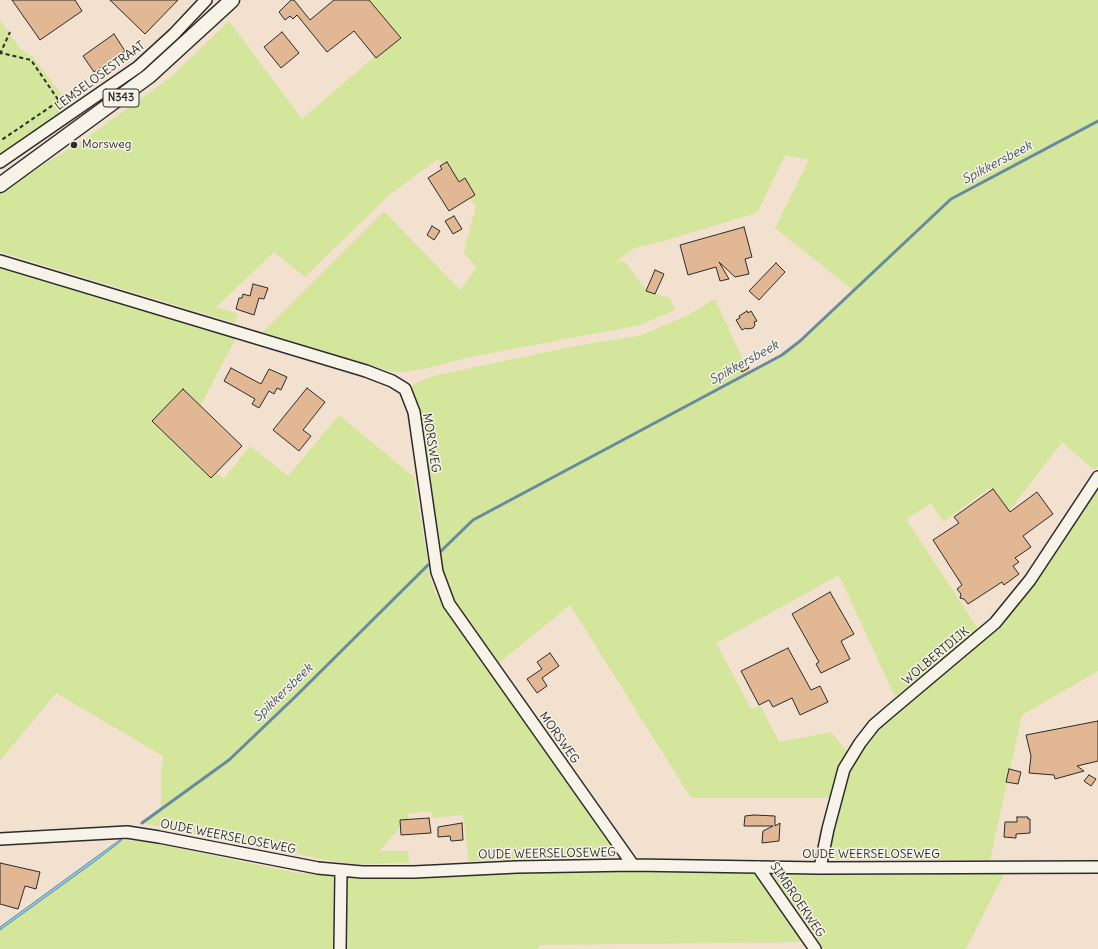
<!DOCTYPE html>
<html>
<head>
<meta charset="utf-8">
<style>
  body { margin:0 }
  canvas { display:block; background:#f1e1ce }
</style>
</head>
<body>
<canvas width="1098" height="949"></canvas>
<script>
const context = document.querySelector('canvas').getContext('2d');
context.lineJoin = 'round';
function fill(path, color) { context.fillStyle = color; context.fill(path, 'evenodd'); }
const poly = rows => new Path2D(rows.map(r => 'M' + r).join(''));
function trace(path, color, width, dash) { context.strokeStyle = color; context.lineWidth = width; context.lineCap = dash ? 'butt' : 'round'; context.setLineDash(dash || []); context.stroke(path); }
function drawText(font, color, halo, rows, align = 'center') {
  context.font = font + ' Delius,sans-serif'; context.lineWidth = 3; context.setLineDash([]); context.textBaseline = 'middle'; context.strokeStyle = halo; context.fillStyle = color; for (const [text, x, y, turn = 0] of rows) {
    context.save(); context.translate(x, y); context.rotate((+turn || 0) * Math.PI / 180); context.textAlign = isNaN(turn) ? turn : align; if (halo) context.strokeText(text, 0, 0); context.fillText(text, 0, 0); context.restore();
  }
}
fill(poly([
  [365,0,1098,0,1098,466,1094,470,1062,442,1009,511,991,487,943,522,931,503,906,519,979,630,895,697,839,575,716,643,751,709,760,705,779,742,831,732,847,751,830,798,691,798,570,605,499,663,458,606,447,588,441,567,411,389,414,384,433,376,575,346,639,336,686,316,715,299,749,373,782,355,800,341,853,290,775,228,809,160,785,155,758,211,753,214,660,242,634,248,616,262,624,261,643,286,651,292,670,298,675,310,640,325,470,357,428,368,405,372,393,372,263,332,379,216,385,212,460,290,477,267,465,255,464,251,476,206,438,159,388,196,305,277,274,252,216,307,238,314,235,323,0,252,0,192,86,138,171,77,229,21,302,119,397,37],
  [0,20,20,49,33,57,72,108,0,154],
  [0,266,237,336,180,444,224,479,250,446,288,476,339,415,414,477,430,577,436,595,616,851,616,854,614,856,469,861,463,815,433,818,431,811,408,814,408,821,399,828,380,851,408,851,409,863,355,864,332,861,142,823,161,809,161,775,163,756,56,693,0,761],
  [1098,480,1098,671,1022,715,990,860,825,859,843,790,854,757,884,722,982,639],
  [122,840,149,842,297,873,333,875,333,949,0,949,0,930],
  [552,870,756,871,805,942,540,945,537,949,345,949,345,878,373,879],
  [768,872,1005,872,966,949,822,949]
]), '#d4e69b');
const water = poly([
  [121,839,121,841,94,862,0,930,0,927,121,839]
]);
fill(water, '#8dc9ed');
trace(water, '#668a9f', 1);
trace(poly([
  [438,554,473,520,488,512,782,355,800,341,951,199,1098,121],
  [142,823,229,760,295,697,428,565]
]), '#668a9f', 3);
const building = poly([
  [12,0,75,0,82,11,40,40,12,0],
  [110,0,178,0,145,34,110,0],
  [291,0,294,0,310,20,334,0,369,0,401,38,376,58,354,31,327,52,297,15,293,19,290,16,285,20,279,12,291,0],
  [282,32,299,53,281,68,264,47,282,32],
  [114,34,125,51,94,72,83,56,114,34],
  [447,162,459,182,465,178,475,195,449,211,428,178,442,169,440,166,447,162],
  [454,216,462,229,453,234,445,221,454,216],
  [432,226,440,231,434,240,427,235,432,226],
  [744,227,752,257,745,259,749,274,735,277,719,262,729,279,720,281,716,267,688,275,680,245,744,227],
  [776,263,785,272,759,300,749,291,776,263],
  [655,270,664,274,655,294,646,291,655,270],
  [253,284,268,288,264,299,259,298,254,315,236,309,239,298,242,298,243,294,250,296,253,284],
  [747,311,748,313,751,311,757,321,754,322,755,325,753,328,747,329,746,328,742,330,736,320,740,318,739,316,747,311],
  [745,361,749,368,742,372,738,365,745,361],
  [231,368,261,384,269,369,287,377,281,390,277,388,274,394,269,391,259,408,252,404,255,399,224,381,231,368],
  [307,388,325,402,303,430,311,436,299,451,273,430,307,388],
  [183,389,242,446,211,478,152,421,183,389],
  [993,489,1010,512,1037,492,1053,514,1023,536,1031,547,1015,558,1019,562,1013,566,1019,574,1004,585,1002,582,968,604,964,599,960,598,961,594,957,589,962,585,933,540,959,523,954,517,993,489],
  [830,592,854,634,841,641,850,659,821,673,816,664,819,662,792,614,830,592],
  [788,648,811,690,820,686,828,702,800,715,792,698,773,707,769,700,759,705,741,671,788,648],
  [550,653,559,666,542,678,547,686,537,693,527,679,542,669,537,662,550,653],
  [1098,721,1098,761,1077,766,1084,771,1055,779,1054,775,1029,773,1031,756,1026,735,1098,721],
  [1009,769,1021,772,1018,784,1006,782,1009,769],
  [1089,775,1096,779,1091,786,1084,781,1089,775],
  [754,815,775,816,775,826,780,823,779,841,762,843,763,831,773,826,744,826,745,816,754,815],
  [1017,817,1028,817,1028,819,1030,819,1030,833,1016,834,1016,838,1004,837,1005,822,1017,822,1017,817],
  [429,818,431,833,401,835,400,820,429,818],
  [462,823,463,840,451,841,450,836,438,837,438,827,462,823],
  [0,863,40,872,36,889,25,886,18,909,0,904,0,863]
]);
fill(building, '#e2b793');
trace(building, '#2b2b2b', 1);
const minor = poly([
  [0,162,138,67,174,34,206,0],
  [0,261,366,371,392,381,405,389,414,412,437,572,449,604,633,865],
  [0,839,127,832,159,837,318,868,362,872,414,872,517,867,633,865,820,868,1098,867],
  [758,867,815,949],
  [820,868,828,829,844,769,860,743,874,725,888,713,995,623,1030,580,1098,477],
  [340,949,341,871]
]);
const major = poly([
  [0,185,149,76,232,0]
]);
trace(minor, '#2b2b2b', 14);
trace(major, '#2b2b2b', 17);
trace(poly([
  [0,51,1,53,31,60,59,101,0,141],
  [0,54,10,32]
]), '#2b2b2b', 2, [4, 3]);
trace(minor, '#f7f3e8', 11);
trace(major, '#f7f3e8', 14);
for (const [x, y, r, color] of [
  [74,145,4,"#2b2b2b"]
]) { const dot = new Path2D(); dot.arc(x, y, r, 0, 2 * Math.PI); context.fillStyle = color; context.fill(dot); trace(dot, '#f7f3e8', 1.5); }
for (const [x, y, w] of [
  [121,98,36]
]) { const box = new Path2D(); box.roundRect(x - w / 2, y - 9, w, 18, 3); context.fillStyle = '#f7f3e8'; context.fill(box); trace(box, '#2b2b2b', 1); }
drawText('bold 11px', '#2b2b2b', null, [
  ["N343",121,98]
]);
drawText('12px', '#2b2b2b', '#f7f3e8', [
  ["LEMSELOSESTRAAT",100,76,-36],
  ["MORSWEG",431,443,81],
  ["WOLBERTDIJK",936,656,-40],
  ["MORSWEG",559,738,55],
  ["OUDE WEERSELOSEWEG",228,837,11],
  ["OUDE WEERSELOSEWEG",547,854,-1],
  ["OUDE WEERSELOSEWEG",871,855],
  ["SIMBROEKWEG",797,900,56]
]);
drawText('12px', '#2b2b2b', '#f7f3e8', [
  ["Morsweg",82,145]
], 'left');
drawText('italic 13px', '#44525c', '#f7f3e8', [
  ["Spikkersbeek",997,163,-28],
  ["Spikkersbeek",744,363,-29],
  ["Spikkersbeek",283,693,-44]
]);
</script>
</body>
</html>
